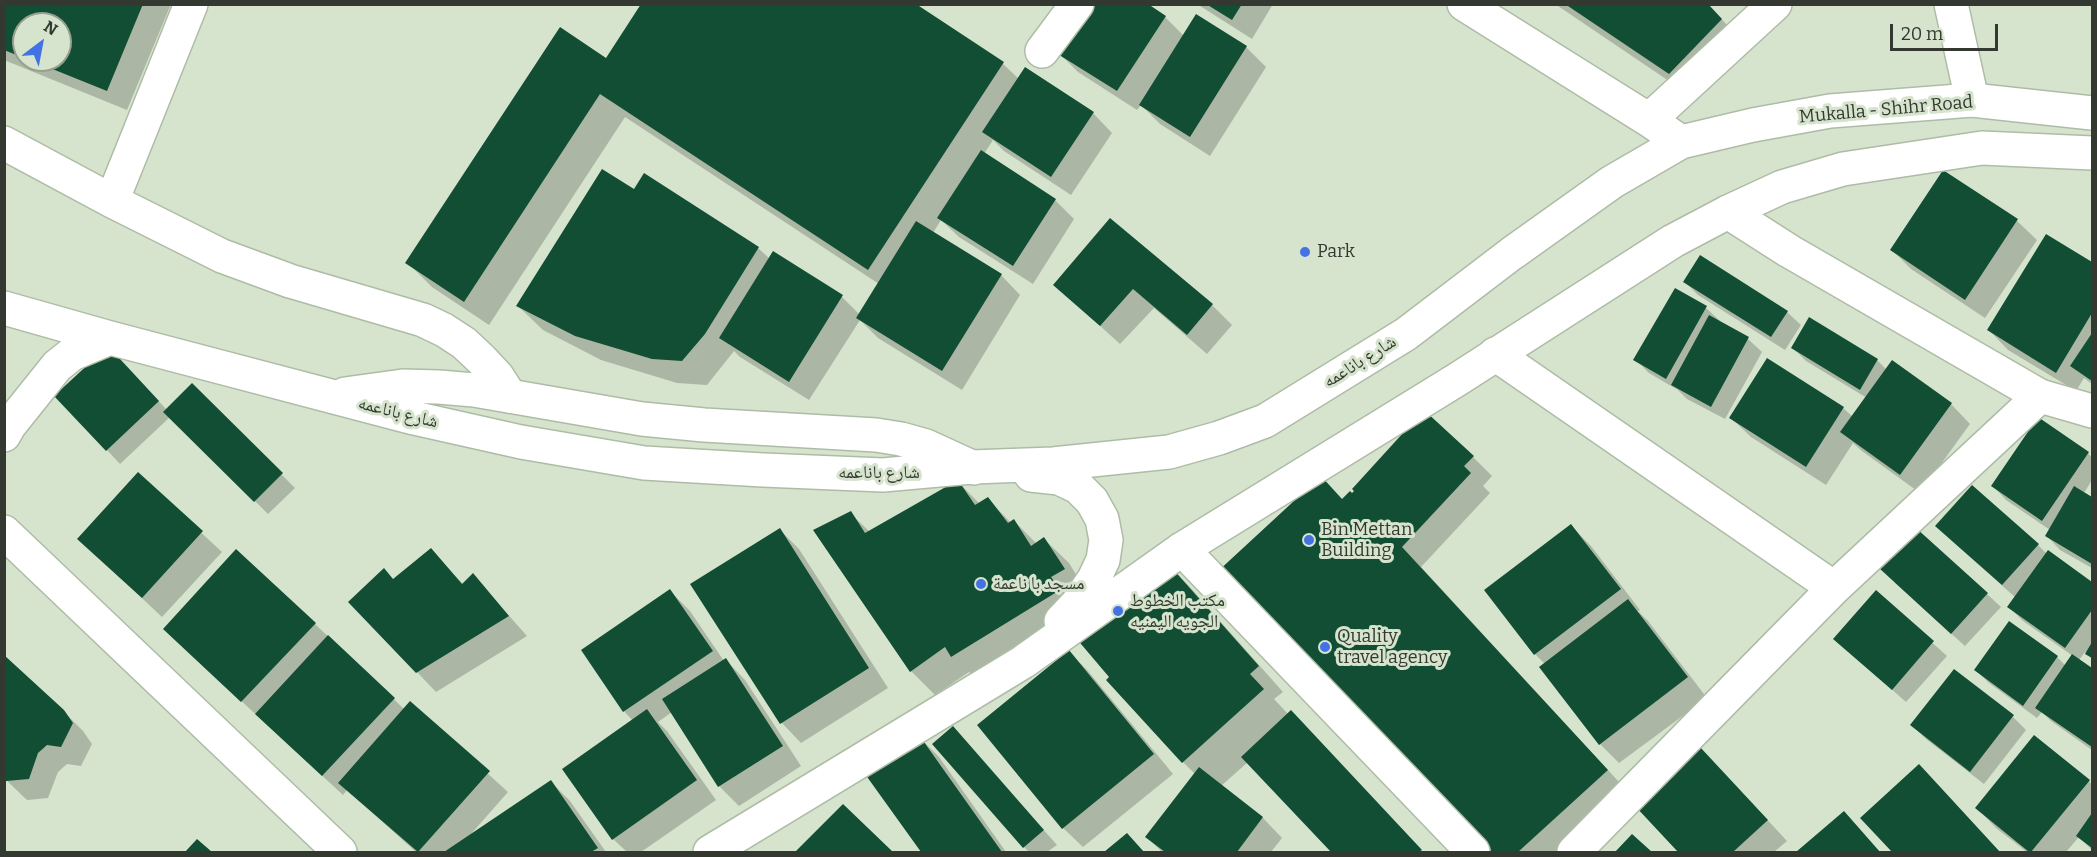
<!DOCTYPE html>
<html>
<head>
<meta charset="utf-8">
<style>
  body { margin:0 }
  #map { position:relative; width:2097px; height:857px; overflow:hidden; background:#d6e4ce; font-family:Bitter,serif }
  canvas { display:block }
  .frame { position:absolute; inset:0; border:6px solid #333930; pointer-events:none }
  .north { position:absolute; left:12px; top:12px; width:60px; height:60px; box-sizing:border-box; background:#d6e4ce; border:2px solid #95a08f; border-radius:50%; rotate:32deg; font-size:16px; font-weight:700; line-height:24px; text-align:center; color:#333930 }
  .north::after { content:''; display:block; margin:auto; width:21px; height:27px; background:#4272e3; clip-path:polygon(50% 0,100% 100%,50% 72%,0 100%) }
  .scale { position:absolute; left:1890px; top:24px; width:108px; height:27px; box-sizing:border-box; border:3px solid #333930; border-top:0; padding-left:8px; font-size:18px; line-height:21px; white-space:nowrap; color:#333930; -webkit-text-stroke:4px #d6e4ce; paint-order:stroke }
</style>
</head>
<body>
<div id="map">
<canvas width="2097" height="857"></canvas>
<div class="frame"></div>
<div class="north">N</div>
<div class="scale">20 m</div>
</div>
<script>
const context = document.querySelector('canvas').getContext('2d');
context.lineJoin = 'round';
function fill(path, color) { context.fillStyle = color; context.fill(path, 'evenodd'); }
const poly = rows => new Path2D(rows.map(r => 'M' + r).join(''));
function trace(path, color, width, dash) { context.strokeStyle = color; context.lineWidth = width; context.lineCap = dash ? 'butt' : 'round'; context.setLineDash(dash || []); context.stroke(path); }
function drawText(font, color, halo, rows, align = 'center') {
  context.font = font + ' Bitter,"Noto Naskh Arabic",serif'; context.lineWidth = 6; context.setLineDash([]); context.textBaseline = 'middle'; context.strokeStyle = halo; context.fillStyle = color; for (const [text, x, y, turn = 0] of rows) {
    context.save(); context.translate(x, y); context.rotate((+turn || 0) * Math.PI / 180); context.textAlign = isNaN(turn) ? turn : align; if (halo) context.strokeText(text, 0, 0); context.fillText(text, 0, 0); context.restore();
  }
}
fill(poly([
  [4,4,171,4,127,110,4,60],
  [24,24,60,24,60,60,24,60],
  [1197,4,1273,4,1252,39],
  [1555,4,1708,4,1745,45,1694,98],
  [1196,16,1246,47,1266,67,1210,156,1160,124,1141,105,1137,110,1078,72,1058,52,1165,17,1184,36],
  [607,60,1003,64,1019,79,1093,113,1112,133,1071,195,1004,151,993,140,984,154,1055,200,1074,219,1033,284,959,237,941,220,933,233,1001,275,1020,295,962,390,878,338,860,320,809,400,740,357,734,351,707,385,677,383,601,360,543,330,518,306,634,191,758,248,770,259,773,254,842,297,860,315,879,284,625,117,489,325,432,287,407,262],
  [1944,172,2017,221,2037,240,1985,318,1911,269,1892,250],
  [1110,220,1212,305,1232,325,1207,354,1154,308,1120,344,1055,285],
  [2046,236,2092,264,2092,384,2084,378,2076,391,2008,350,1989,330],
  [1685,282,1787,312,1801,325,1785,350,1698,295],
  [1675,290,1706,308,1720,321,1719,323,1748,339,1762,352,1725,419,1687,399,1678,390,1649,373,1635,359],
  [1793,348,1877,360,1887,370,1951,404,1970,424,1920,493,1862,451,1853,443,1826,485,1751,437,1731,418,1843,408,1853,417,1867,398,1806,361],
  [121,361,167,410,192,385,295,488,268,514,170,417,120,464,107,450],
  [2088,453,2092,458,2092,480,2084,493,2092,498,2092,568,2060,550,2047,536,2050,530,2006,500,1993,486],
  [1473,457,1492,476,1483,486,1490,493,1421,567,1631,795,1568,852,1473,852,1343,500,1352,494],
  [138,474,222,552,162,617,79,539],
  [958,482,980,504,988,499,1011,523,1014,521,1037,544,1044,539,1069,563,1088,594,1083,615,977,681,969,672,935,695,911,671,850,513,870,532],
  [1571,526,1591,546,1640,610,1638,611,1648,621,1707,698,1619,763,1600,744,1545,664,1535,654,1486,590],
  [780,530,799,549,888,688,801,743,782,723],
  [1951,540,2038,545,2047,554,2049,552,2092,584,2092,659,2085,652,2079,660,2092,669,2092,750,2051,721,2042,712,2037,718,1989,683,1976,670,2057,657,2066,666,2073,656,2023,621,2009,607,2016,598],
  [431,550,463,584,473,575,527,636,436,692,417,672,394,580],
  [1164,561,1188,585,1283,692,1274,699,1288,714,1310,732,1423,852,1333,852,1248,762,1221,786,1263,818,1282,838,1271,852,1162,852,1147,837,1195,774,1183,762],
  [1894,582,1987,594,2001,607,1965,646],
  [670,591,690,611,724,661,726,660,745,680,801,766,739,806,719,786,672,712,658,722,667,731,716,800,641,852,627,852,613,839,633,721,624,711,583,650],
  [1876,592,1947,656,1906,702,1835,639],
  [315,624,404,709,410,703,508,792,471,834,551,782,570,801,606,852,416,852,347,790,343,795,184,648],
  [1069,652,1088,671,1173,774,1083,847,1063,828],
  [1954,671,2013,717,2026,730,1984,784,1926,739,1912,725],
  [63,711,83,731,92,744,81,766,67,764,58,772,48,798,27,800,4,778],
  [953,728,1057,845,1047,852,1029,852,1024,847],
  [919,737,939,757,1006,852,923,852,867,774],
  [1720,769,1787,841,1774,852,1680,852,1637,806],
  [2089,781,2092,785,2092,850,2079,837,2066,852,2027,852,1996,828,1977,808],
  [1939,786,1999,852,1894,852,1862,818],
  [843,806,891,852,797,852],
  [1844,813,1880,852,1799,852],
  [1127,835,1144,852,1106,852]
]), '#0003');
fill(poly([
  [4,4,143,4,107,91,30,60,60,60,60,24,24,24,24,58,4,50],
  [641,4,916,4,1004,62,868,270,600,94,464,302,405,263,560,27,606,58],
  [1087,4,1148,4,1166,16,1117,91,1056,53],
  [1206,4,1242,4,1232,20],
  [1565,4,1708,4,1722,19,1669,74],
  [1196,14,1247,46,1190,137,1139,105],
  [1025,67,1094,112,1051,177,982,132],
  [981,150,1056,199,1013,266,937,218],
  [602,169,634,189,644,173,759,247,705,334,682,361,652,359,575,336,516,306],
  [1943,170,2018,219,1965,300,1890,250],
  [1110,218,1213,304,1187,335,1133,289,1100,326,1053,285],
  [916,221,1002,274,942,371,856,318],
  [2046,234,2092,262,2092,313,2056,373,1987,330],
  [773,251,843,295,789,382,719,338],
  [1700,255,1788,311,1771,337,1683,282],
  [1675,288,1707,306,1666,379,1633,360],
  [1709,315,1749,337,1711,407,1671,385],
  [1809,317,1878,359,1860,390,1791,348],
  [2092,333,2092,381,2070,366],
  [108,346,159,401,106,451,54,396],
  [1767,358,1844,407,1806,467,1729,418],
  [1892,360,1952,403,1900,475,1840,432],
  [192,383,283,473,254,502,163,412],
  [1424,410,1474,456,1464,466,1471,473,1402,547,1608,770,1518,852,1490,852,1216,573,1321,476,1342,499,1350,491,1352,493,1354,491,1352,489],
  [2038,417,2089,452,2042,521,1991,486],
  [138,472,203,531,142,598,77,539],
  [958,480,975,505,988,497,1008,523,1014,519,1031,546,1044,537,1065,569,1051,577,1060,590,951,657,945,647,910,672,813,530,851,511,865,533],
  [1972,485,2039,544,2002,585,1935,526],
  [2074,486,2092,497,2092,564,2045,536],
  [1571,524,1621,589,1534,655,1484,590],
  [780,528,869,668,780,724,690,584],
  [1916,528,1988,593,1951,634,1879,568],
  [431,548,462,584,473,573,509,616,416,673,348,602,384,568,393,579],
  [236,549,316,623,241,702,163,629],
  [2048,550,2092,582,2092,610,2065,648,2007,607],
  [1164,559,1259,666,1250,674,1264,689,1182,763,1106,680,1109,677,1070,631],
  [670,589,713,651,623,712,581,650],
  [1876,590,1934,641,1892,690,1833,639],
  [1628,599,1688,677,1599,745,1539,667],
  [2009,621,2058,656,2023,706,1974,670],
  [328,635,395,698,322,776,255,714],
  [2092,642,2092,658,2085,654],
  [1069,650,1154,754,1062,829,977,725],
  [2072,654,2092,668,2092,747,2035,708],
  [4,655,64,710,73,723,61,747,47,745,38,753,29,779,6,781,4,780],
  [726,658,783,746,718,787,662,699],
  [1954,669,2014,715,1970,772,1910,725],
  [410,701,490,771,418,852,338,783],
  [647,709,697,780,612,840,562,769],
  [1291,710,1422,850,1418,852,1331,852,1241,757],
  [953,726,1044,830,1023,848,932,744],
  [919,735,1002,852,921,852,865,774],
  [2034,735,2090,780,2031,852,2029,852,1975,808],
  [1700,747,1768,820,1733,852,1678,852,1635,806],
  [1919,764,2000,852,1892,852,1860,818],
  [1199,767,1263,817,1237,852,1165,852,1145,837],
  [551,780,598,848,591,852,444,852],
  [843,804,893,852,795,852],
  [1844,811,1880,852,1796,852],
  [2092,813,2092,848,2076,836],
  [1127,833,1144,852,1104,852],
  [1632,834,1652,852,1615,852],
  [197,839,212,852,185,852]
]), '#114e33');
const minor = poly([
  [1464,4,1649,120,1681,142],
  [1951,4,1972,100],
  [1042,51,1077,4],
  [1649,120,1775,4],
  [4,143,112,201,222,256,290,281,423,320,444,330,464,343,481,359,497,376,510,396],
  [112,201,191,4],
  [1495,354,1834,588],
  [1182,549,1473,852],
  [1574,852,1834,588,2040,396]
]);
const tertiary = poly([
  [1728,212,1789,251,2040,396,2092,411]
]);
const trunk = poly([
  [4,308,110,338,414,418,521,442,644,463,763,470,883,475,972,467,1053,464,1169,452,1219,438,1265,421,1406,334,1511,254,1612,182,1681,142,1753,125,1830,111,1972,100,2092,113],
  [345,394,403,386,439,387,474,390,642,419,704,425,876,435,901,439,926,446,974,468],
  [4,435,9,426,57,366,72,354,110,338],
  [1031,475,1059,478,1078,487,1092,501,1102,519,1106,540,1103,560,1094,579,1077,604,1061,621],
  [4,532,340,852],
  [710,852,1023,662,1182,549,1458,379,1673,241,1728,212,1782,187,1843,169,1982,148,2092,153]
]);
trace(minor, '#aebca6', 36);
trace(tertiary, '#aebca6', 36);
trace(trunk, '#aebca6', 36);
trace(minor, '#fff', 33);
trace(tertiary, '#fff', 33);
trace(trunk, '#fff', 33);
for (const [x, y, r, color] of [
  [1305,252,6,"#4272e3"],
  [1309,540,6,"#4272e3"],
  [981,584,6,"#4272e3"],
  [1118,611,6,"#4272e3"],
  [1325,647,6,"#4272e3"]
]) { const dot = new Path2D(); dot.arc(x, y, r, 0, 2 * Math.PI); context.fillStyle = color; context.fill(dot); trace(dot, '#d6e4ce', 2); }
drawText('18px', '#333930', '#d6e4ce', [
  ["Mukalla - Shihr Road",1886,110,-5],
  ["شارع باناعمه",1360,362,-32],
  ["شارع باناعمه",398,413,14],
  ["شارع باناعمه",879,473]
]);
drawText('18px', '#333930', '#d6e4ce', [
  ["Park",1317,252],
  ["Bin Mettan",1321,530],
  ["Building",1321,551],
  ["مسجد با ناعمة",993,584],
  ["مكتب الخطوط",1130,601],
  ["الجويه اليمنيه",1130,622],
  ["Quality",1337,637],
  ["travel agency",1337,658]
], 'left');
</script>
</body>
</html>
